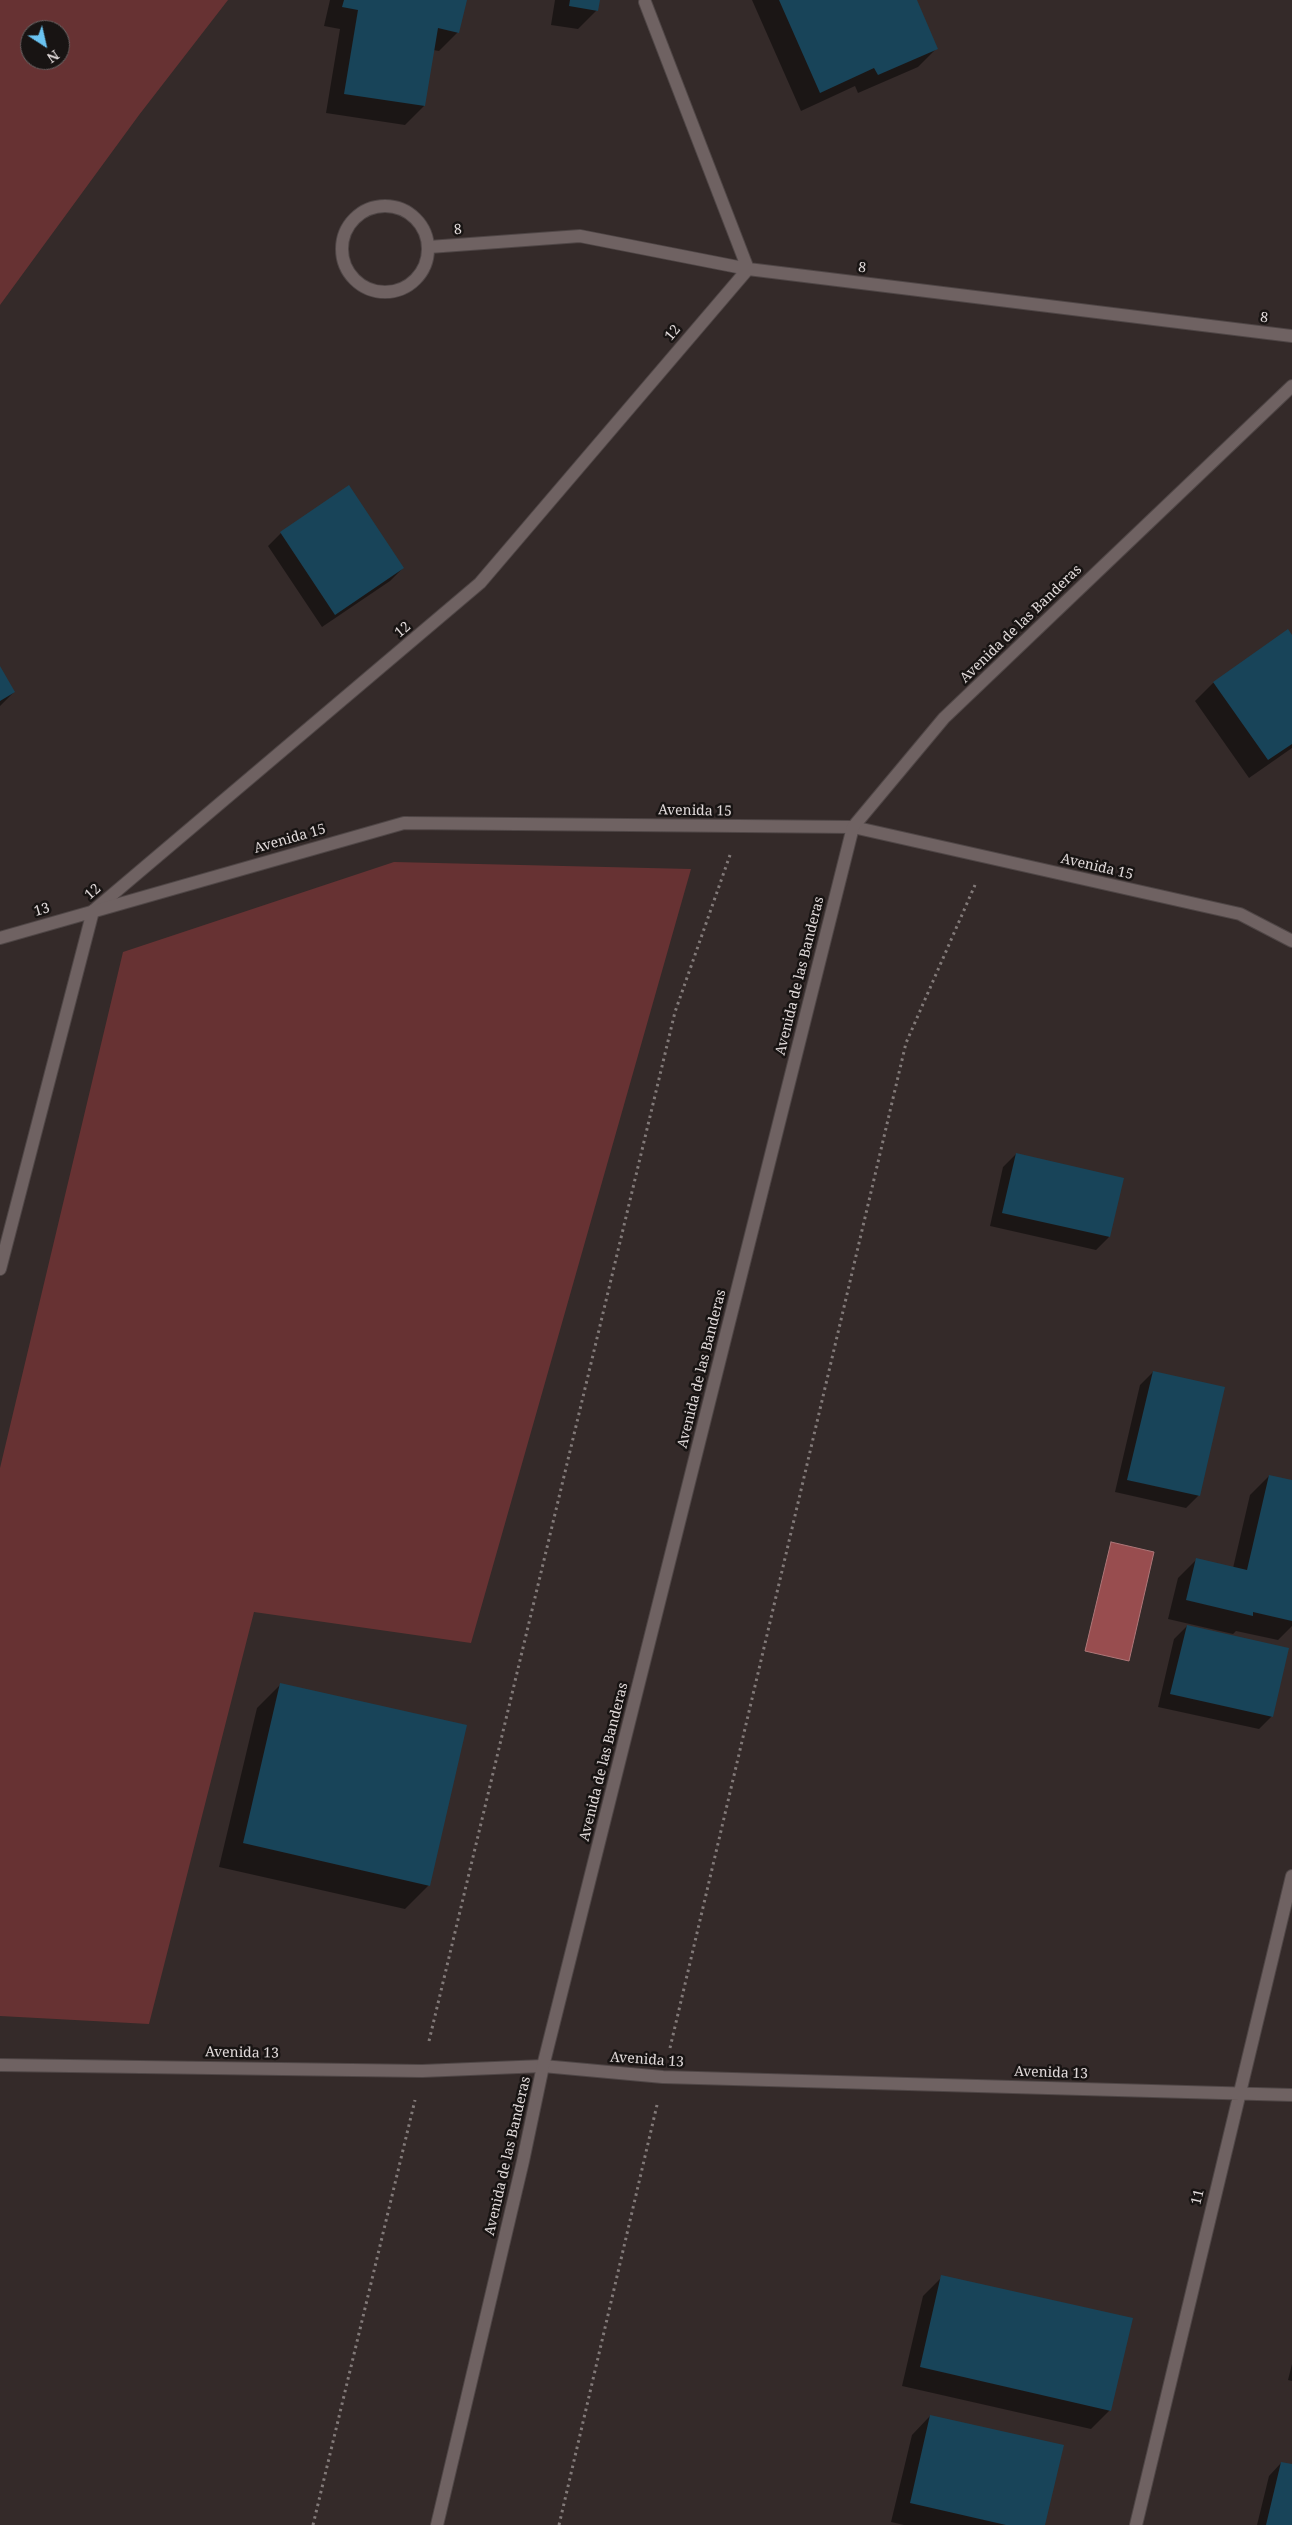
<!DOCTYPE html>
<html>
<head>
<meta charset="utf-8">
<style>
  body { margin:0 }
  #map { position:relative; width:1292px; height:2525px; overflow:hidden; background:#342a29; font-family:"Noto Serif",serif }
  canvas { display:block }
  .north { position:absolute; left:20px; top:20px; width:50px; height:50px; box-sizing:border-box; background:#181413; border:1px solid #686363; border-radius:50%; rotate:145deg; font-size:14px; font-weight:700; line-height:20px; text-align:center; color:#e1dada }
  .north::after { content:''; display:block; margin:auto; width:18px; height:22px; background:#6ac3f1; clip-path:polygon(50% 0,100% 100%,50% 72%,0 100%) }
</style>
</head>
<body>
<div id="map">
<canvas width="1292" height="2525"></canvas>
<div class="north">N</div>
</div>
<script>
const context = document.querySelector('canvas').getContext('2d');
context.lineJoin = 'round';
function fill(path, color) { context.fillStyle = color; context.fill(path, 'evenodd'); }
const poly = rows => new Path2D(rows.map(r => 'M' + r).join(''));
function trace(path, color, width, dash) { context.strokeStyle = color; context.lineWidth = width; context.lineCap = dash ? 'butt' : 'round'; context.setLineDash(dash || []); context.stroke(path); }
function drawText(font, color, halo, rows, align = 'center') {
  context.font = font + ' "Noto Serif",serif'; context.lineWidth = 5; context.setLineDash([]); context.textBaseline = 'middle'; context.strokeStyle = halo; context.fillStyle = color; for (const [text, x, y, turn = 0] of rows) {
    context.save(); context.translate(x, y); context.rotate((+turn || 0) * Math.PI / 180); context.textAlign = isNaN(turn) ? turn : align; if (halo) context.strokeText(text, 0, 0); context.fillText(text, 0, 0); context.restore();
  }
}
fill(poly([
  [0,0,228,0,139,115,0,305],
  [30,30,60,30,60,60,30,60],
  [394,862,691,869,471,1643,254,1612,149,2024,0,2016,0,1468,123,952]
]), '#673233');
const water = poly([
  [1111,1542,1154,1552,1129,1661,1085,1651,1111,1542]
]);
fill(water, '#984d4f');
trace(water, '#ae7779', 1);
fill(poly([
  [330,0,466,0,458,32,439,51,433,50,424,106,405,125,326,113,340,29,324,26],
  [555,0,599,0,597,10,578,29,551,25],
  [752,0,915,0,937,48,918,67,858,93,855,86,801,111],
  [281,533,403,568,390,581,322,627,268,546],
  [1292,637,1292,748,1249,778,1195,701,1214,682],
  [0,669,14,692,0,706],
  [1016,1154,1122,1179,1109,1237,1096,1250,990,1226,1003,1167],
  [1153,1372,1199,1495,1186,1508,1115,1492,1140,1385],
  [1269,1476,1292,1481,1292,1626,1278,1640,1236,1631,1233,1634,1168,1619,1178,1578,1197,1559,1233,1568,1250,1495],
  [1187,1626,1272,1716,1259,1729,1158,1707,1174,1639],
  [281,1684,429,1885,405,1909,219,1867,257,1708],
  [942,2277,1110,2410,1091,2429,902,2386,923,2296],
  [1292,2364,1292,2381,1288,2380],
  [930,2416,1044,2525,904,2525,891,2522,912,2435],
  [1281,2463,1292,2465,1292,2525,1257,2525,1269,2476]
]), '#0007');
fill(poly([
  [344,0,467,0,459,33,438,28,425,106,344,94,358,10,342,7],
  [570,0,600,0,598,11,569,6],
  [779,0,917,0,938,49,878,75,874,68,820,93],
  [349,485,404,568,335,615,280,532],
  [1288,629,1292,635,1292,744,1268,760,1213,682],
  [0,666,15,692,0,701],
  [1016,1153,1124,1178,1110,1237,1002,1213],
  [1153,1371,1225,1387,1200,1496,1127,1480],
  [1269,1475,1292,1480,1292,1621,1253,1612,1253,1616,1186,1600,1196,1558,1247,1570],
  [1187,1625,1289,1648,1273,1717,1170,1694],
  [280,1683,467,1725,430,1886,243,1843],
  [941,2275,1133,2318,1111,2411,920,2367],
  [930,2415,1064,2445,1045,2525,1006,2525,910,2503],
  [1281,2462,1292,2464,1292,2525,1266,2525]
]), '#184459');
const service = poly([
  '342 249a43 43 0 1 1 86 0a43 43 0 1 1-86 0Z',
  [429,247,580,236,748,269,1292,336],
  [93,911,480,583,748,269,645,2]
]);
const minor = poly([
  [0,938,404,823,853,827,1240,914,1292,941],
  [0,1269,93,911],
  [0,2065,422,2071,543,2066,663,2077,1292,2095],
  [1136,2525,1292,1876]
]);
const tertiary = poly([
  [437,2525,523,2161,543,2066,853,827,944,718,1292,386]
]);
trace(service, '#4f4646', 14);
trace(minor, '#4f4646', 14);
trace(tertiary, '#4f4646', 14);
trace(poly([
  [429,2041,675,1012,730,855],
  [670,2048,906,1043,975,885],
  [313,2525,415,2100],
  [559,2525,657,2105]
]), '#827a79', 3, [2.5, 4]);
trace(service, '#6f6262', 12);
trace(minor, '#6f6262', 12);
trace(tertiary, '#6f6262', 12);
drawText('14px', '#e1dada', '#181413', [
  ["8",458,230,-4],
  ["8",862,268,7],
  ["8",1264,318,7],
  ["12",673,333,-50],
  ["Avenida de las Banderas",1021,624,-44],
  ["12",403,630,-40],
  ["Avenida 15",695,811,1],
  ["Avenida 15",290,839,-16],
  ["Avenida 15",1097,867,13],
  ["12",93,892,-42],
  ["13",42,910,-16],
  ["Avenida de las Banderas",800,976,-76],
  ["Avenida de las Banderas",702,1369,-76],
  ["Avenida de las Banderas",604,1762,-76],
  ["Avenida 13",242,2053,1],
  ["Avenida 13",647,2060,4],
  ["Avenida 13",1051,2073,2],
  ["Avenida de las Banderas",508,2156,-77],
  ["11",1198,2197,-77]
]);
</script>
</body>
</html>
